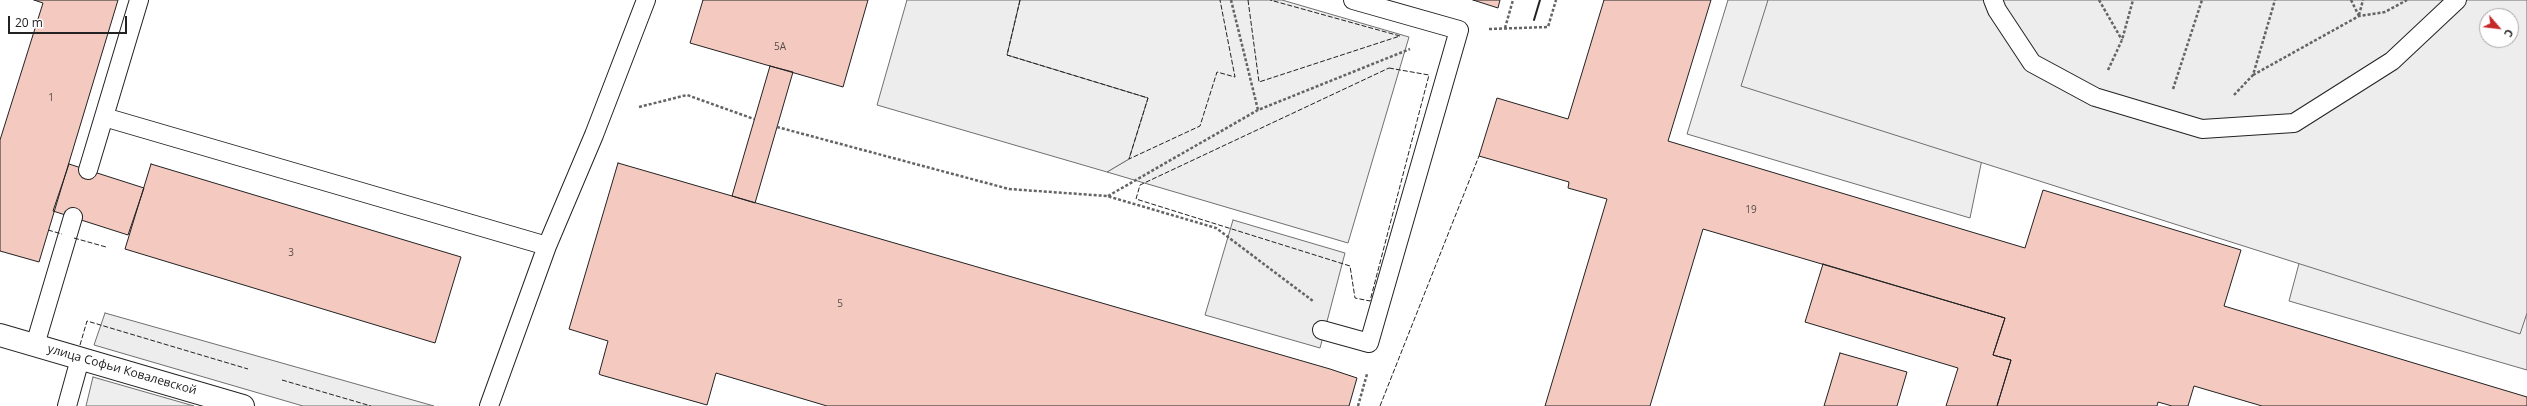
<!DOCTYPE html>
<html>
<head>
<meta charset="utf-8">
<style>
  body { margin:0 }
  #map { position:relative; width:2527px; height:406px; overflow:hidden; background:#fff; font-family:"Open Sans",sans-serif }
  canvas { display:block }
  .north { position:absolute; left:2479px; top:8px; width:40px; height:40px; box-sizing:border-box; background:#fff; border:1px solid #a7a7a7; border-radius:50%; rotate:118deg; font-size:11px; font-weight:700; line-height:16px; text-align:center; color:#222 }
  .north::after { content:''; display:block; margin:auto; width:14px; height:18px; background:#c62828; clip-path:polygon(50% 0,100% 100%,50% 72%,0 100%) }
  .scale { position:absolute; left:8px; top:16px; width:119px; height:18px; box-sizing:border-box; border:2px solid #222; border-top:0; padding-left:5px; font-size:12px; line-height:14px; white-space:nowrap; color:#222; -webkit-text-stroke:3px #fff; paint-order:stroke }
</style>
</head>
<body>
<div id="map">
<canvas width="2527" height="406"></canvas>
<div class="north">С</div>
<div class="scale">20 m</div>
</div>
<script>
const context = document.querySelector('canvas').getContext('2d');
context.lineJoin = 'round';
function fill(path, color) { context.fillStyle = color; context.fill(path, 'evenodd'); }
const poly = rows => new Path2D(rows.map(r => 'M' + r).join(''));
function trace(path, color, width, dash) { context.strokeStyle = color; context.lineWidth = width; context.lineCap = dash ? 'butt' : 'round'; context.setLineDash(dash || []); context.stroke(path); }
function drawText(font, color, halo, rows, align = 'center') {
  context.font = font + ' "Open Sans",sans-serif'; context.lineWidth = 3; context.setLineDash([]); context.textBaseline = 'middle'; context.strokeStyle = halo; context.fillStyle = color; for (const [text, x, y, turn = 0] of rows) {
    context.save(); context.translate(x, y); context.rotate((+turn || 0) * Math.PI / 180); context.textAlign = isNaN(turn) ? turn : align; if (halo) context.strokeText(text, 0, 0); context.fillText(text, 0, 0); context.restore();
  }
}
const green = poly([
  [1020,0,1282,0,1409,37,1348,243,1107,172,1129,159,1007,55,1020,0],
  [1728,0,1954,0,1989,125,1970,218,1687,134,1728,0],
  [2490,0,2527,0,2527,370,2289,301,2309,226,2490,0],
  [2487,16,2511,16,2511,40,2487,40,2487,16],
  [93,377,194,406,86,406,93,377]
]);
fill(green, '#eee');
trace(green, '#6f6f6f', 1);
const parking = poly([
  [907,0,1020,0,1007,55,1148,98,1129,159,1107,172,877,105,907,0],
  [1768,0,2527,0,2527,313,2520,334,1741,86,1768,0],
  [2487,16,2511,16,2511,40,2487,40,2487,16],
  [1233,220,1345,253,1320,348,1205,315,1233,220],
  [105,313,434,406,303,406,94,345,105,313]
]);
fill(parking, '#ededed');
trace(parking, '#6f6f6f', 1);
const building = poly([
  [34,0,118,0,39,262,0,251,0,140,43,3,34,0],
  [703,0,868,0,843,87,690,43,703,0],
  [1473,0,1500,0,1498,8,1473,0],
  [1604,0,1711,0,1668,141,2025,248,2043,190,2241,250,2224,306,2527,397,2527,406,2262,406,2194,386,2188,406,2172,406,2158,402,2157,406,1997,406,2011,360,1993,355,2005,318,1703,229,1650,406,1545,406,1607,199,1568,188,1569,182,1479,156,1497,98,1568,119,1604,0],
  [770,66,793,72,755,203,732,196,770,66],
  [618,163,1330,369,1357,378,1349,406,827,406,716,373,707,405,601,375,599,374,608,341,569,329,618,163],
  [69,164,144,188,128,235,53,211,69,164],
  [151,164,461,257,435,343,125,249,151,164],
  [1823,264,2005,318,1993,355,2011,360,1997,406,1946,406,1958,368,1805,322,1823,264],
  [1840,353,1907,372,1897,406,1824,406,1840,353]
]);
fill(building, '#f3c9c0');
trace(building, '#222', 1);
const service = poly([
  [1993,0,1997,10,2032,63,2095,97,2202,129,2294,123,2392,61,2457,0],
  [104,117,547,246],
  [88,170,139,0],
  [1322,330,1369,343,1459,30,1353,0],
  [35,345,73,217],
  [67,406,80,359],
  [489,406,547,246,594,135,646,0]
]);
const minor = poly([
  [0,335,243,406]
]);
trace(service, '#222', 20);
trace(minor, '#222', 24);
trace(poly([
  [1231,0,1258,110],
  [2099,0,2122,40],
  [2351,0,2359,16],
  [2359,15,2363,0],
  [1505,28,1513,0],
  [1489,29,1548,27,1556,0],
  [2108,70,2122,40,2133,0],
  [2253,75,2359,16,2385,12,2407,0],
  [2173,89,2202,0],
  [2234,95,2253,75,2275,0],
  [639,107,687,95,754,119],
  [777,127,1009,189,1107,196,1216,228,1313,301],
  [1108,196,1258,110,1410,49],
  [1358,406,1367,374]
]), '#646464', 2.5, [3, 2]);
trace(service, '#fff', 18);
trace(minor, '#fff', 22);
trace(poly([
  [1020,0,1007,55,1148,98,1129,159,1200,126,1217,72,1235,77,1220,0],
  [1248,0,1259,82,1400,36,1270,0],
  [1389,68,1429,75,1370,301,1355,298,1350,266,1136,199,1140,185,1389,68],
  [48,230,62,234],
  [74,238,106,247],
  [80,345,87,321,248,369],
  [282,380,371,406],
  [1380,406,1479,156]
]), '#222', 1, [5, 2]);
trace(poly([
  [1534,20,1540,0]
]), '#222', 2);
drawText('10px', '#564c4a', null, [
  ["5А",780,47],
  ["1",51,98],
  ["19",1751,210],
  ["3",291,253],
  ["5",840,304]
]);
drawText('12px', '#222', '#fff', [
  ["улица Софьи Ковалевской",122,370,16]
]);
</script>
</body>
</html>
